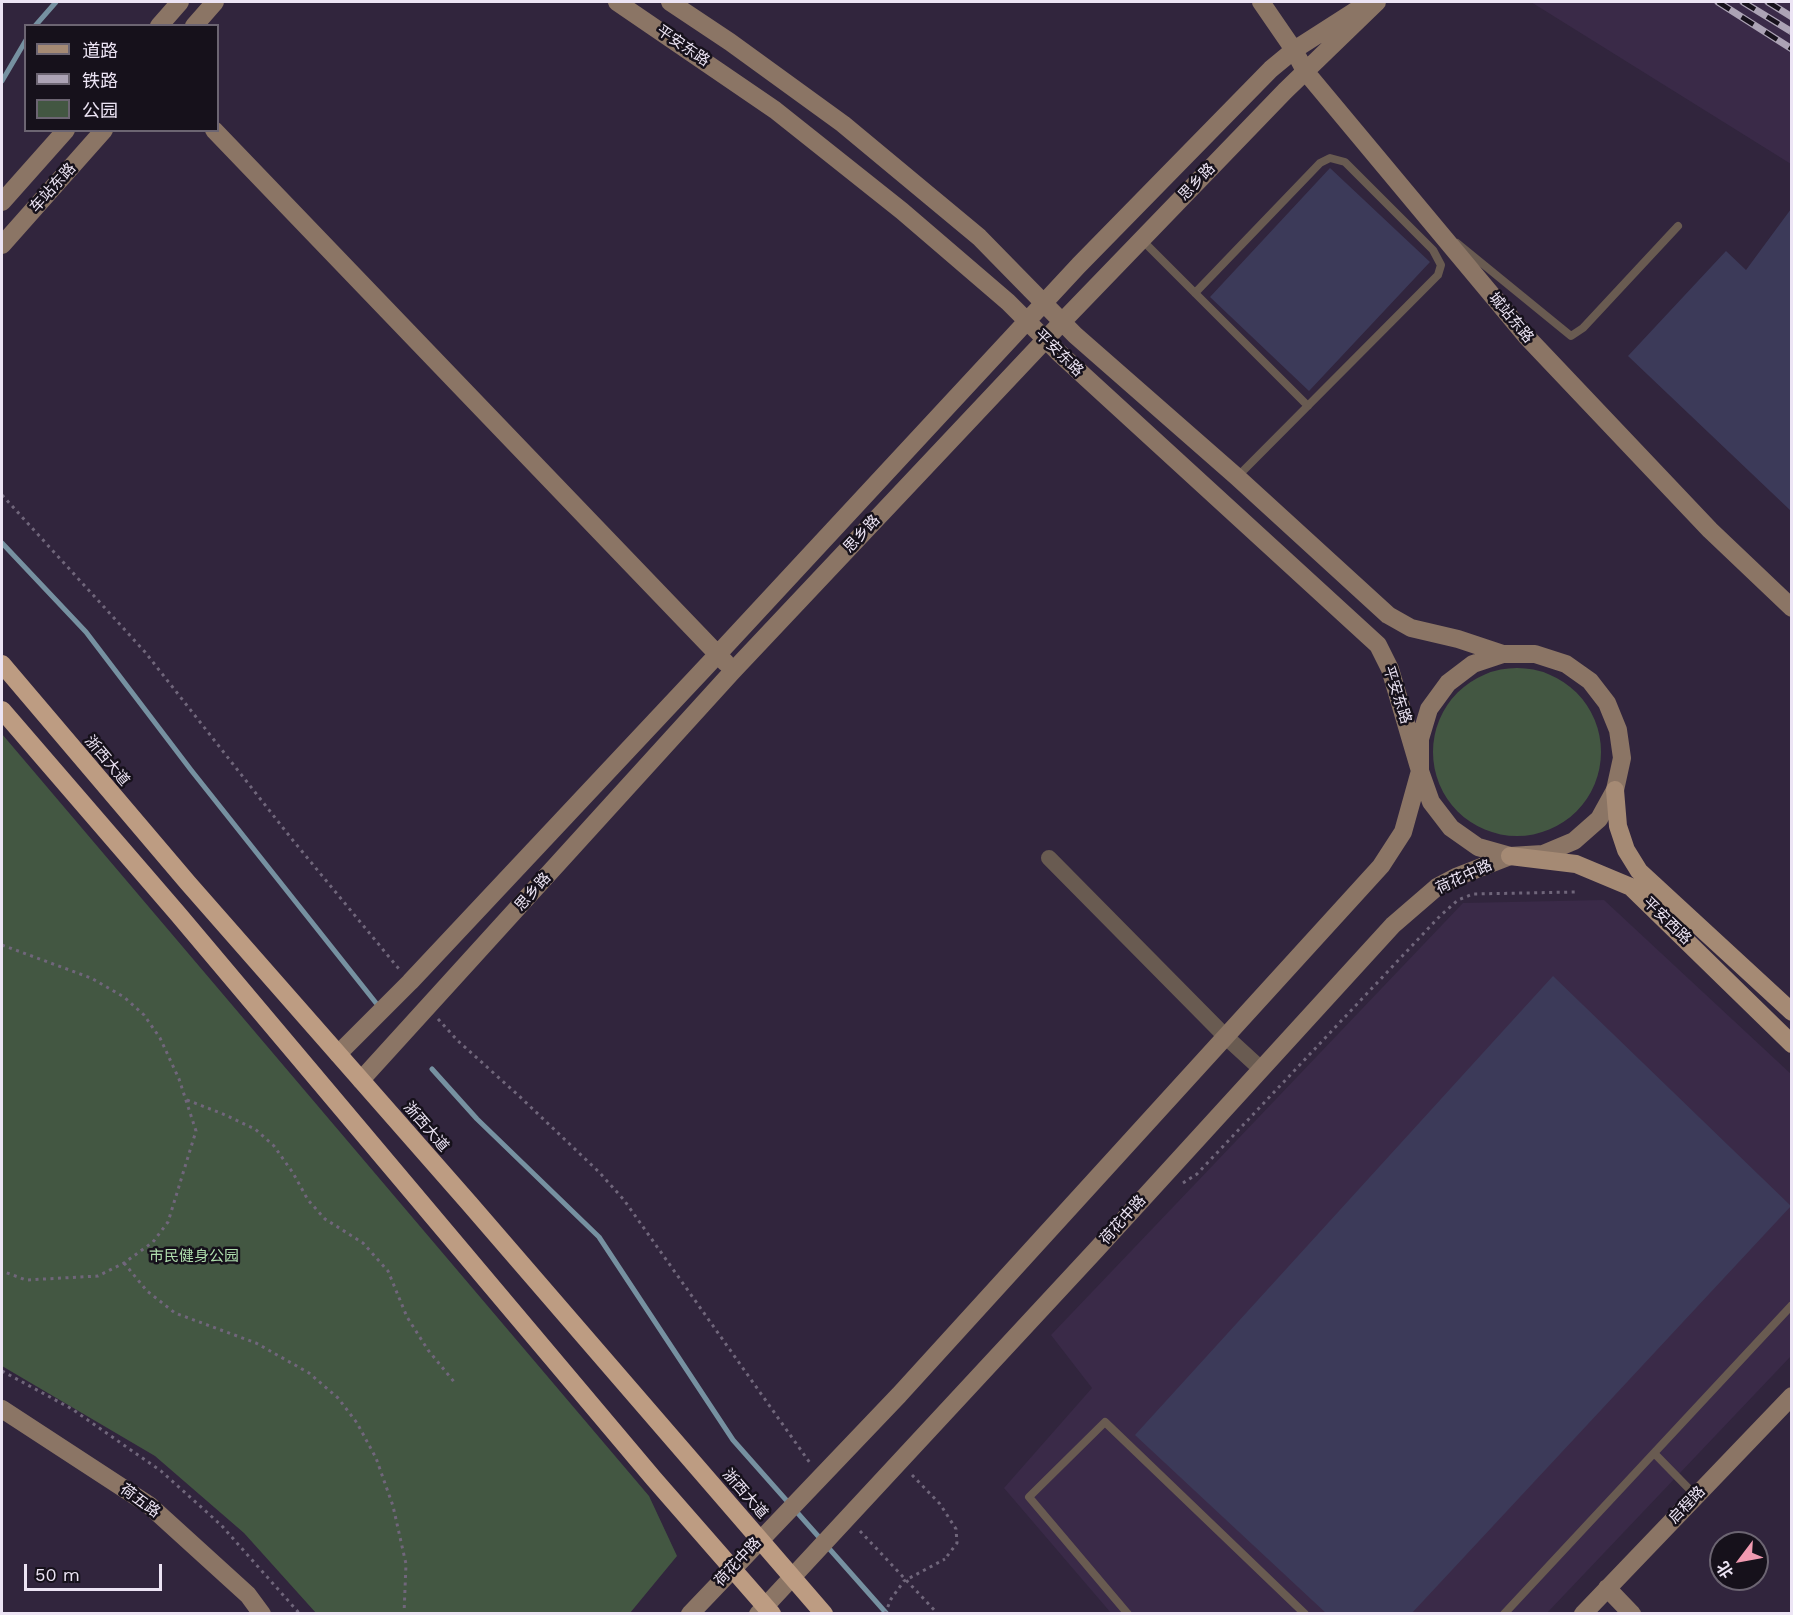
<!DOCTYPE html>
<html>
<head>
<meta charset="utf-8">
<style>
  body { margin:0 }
  #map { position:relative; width:1793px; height:1615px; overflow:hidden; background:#31253d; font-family:"Work Sans","Noto Sans SC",sans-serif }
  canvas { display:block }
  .frame { position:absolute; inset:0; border:3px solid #ece4f4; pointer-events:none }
  .legend { position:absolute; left:24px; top:24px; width:195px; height:108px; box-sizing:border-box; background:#16111b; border:2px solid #6c6572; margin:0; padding:8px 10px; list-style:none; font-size:18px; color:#ece4f4 }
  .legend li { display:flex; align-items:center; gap:12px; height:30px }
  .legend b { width:30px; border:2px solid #6c6572 }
  .north { position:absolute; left:1709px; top:1531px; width:60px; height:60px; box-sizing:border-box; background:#16111b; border:2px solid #6c6572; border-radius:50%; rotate:238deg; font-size:16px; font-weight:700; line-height:24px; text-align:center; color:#ece4f4 }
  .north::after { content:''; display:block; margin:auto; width:21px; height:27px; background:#f19ab1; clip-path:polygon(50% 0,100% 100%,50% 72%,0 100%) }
  .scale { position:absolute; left:24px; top:1564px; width:138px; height:27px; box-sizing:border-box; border:3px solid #ece4f4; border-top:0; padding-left:8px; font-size:18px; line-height:21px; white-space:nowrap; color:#ece4f4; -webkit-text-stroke:4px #16111b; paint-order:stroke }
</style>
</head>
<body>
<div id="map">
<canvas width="1793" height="1615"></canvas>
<div class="frame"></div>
<ul class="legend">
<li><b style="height:8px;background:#a58a74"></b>道路</li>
<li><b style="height:8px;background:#aca3b5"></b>铁路</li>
<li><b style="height:16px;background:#435742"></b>公园</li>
</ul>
<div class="north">北</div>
<div class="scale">50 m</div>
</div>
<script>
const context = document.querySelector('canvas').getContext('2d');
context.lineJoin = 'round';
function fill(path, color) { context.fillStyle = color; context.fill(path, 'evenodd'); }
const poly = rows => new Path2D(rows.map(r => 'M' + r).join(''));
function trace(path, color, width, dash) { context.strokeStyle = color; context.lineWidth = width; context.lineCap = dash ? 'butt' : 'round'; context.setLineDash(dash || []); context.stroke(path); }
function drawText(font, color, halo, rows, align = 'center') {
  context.font = font + ' "Work Sans","Noto Sans SC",sans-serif'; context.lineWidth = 5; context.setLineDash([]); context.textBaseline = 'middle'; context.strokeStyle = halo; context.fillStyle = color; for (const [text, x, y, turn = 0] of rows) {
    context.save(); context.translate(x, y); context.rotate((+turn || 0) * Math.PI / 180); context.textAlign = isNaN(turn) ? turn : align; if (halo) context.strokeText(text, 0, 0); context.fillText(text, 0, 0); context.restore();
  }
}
fill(poly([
  [1531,2,1791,2,1791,164],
  [1604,900,1791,1074,1791,1356,1547,1613,1111,1613,1004,1488,1092,1388,1051,1335,1463,903]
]), '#3a2a48');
fill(poly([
  '1433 752a84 84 0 1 1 168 0a84 84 0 1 1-168 0Z',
  [2,734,649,1496,677,1556,630,1613,316,1613,244,1533,155,1456,2,1366]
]), '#435742');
trace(poly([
  [35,26,56,2],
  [2,81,26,40],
  [2,543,86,632,191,770,376,1003],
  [432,1069,477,1119,599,1237,733,1440,887,1614]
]), '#7691a1', 5);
fill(poly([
  [1330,168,1430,262,1309,391,1210,297],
  [1791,209,1791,511,1628,356,1726,251,1746,270],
  [1553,976,1791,1206,1411,1614,1327,1614,1135,1435]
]), '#3c3a59');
trace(poly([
  [2,495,145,652,291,838,399,969],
  [2,945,91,978,124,997,144,1015,160,1038,179,1079,196,1131,168,1222,153,1242,124,1263,98,1276,26,1280,2,1271],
  [438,1019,458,1041,517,1094,599,1172,624,1200,810,1463],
  [187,1100,223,1114,255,1129,274,1146,293,1173,308,1200,325,1219,363,1243,388,1271,407,1317,428,1350,455,1383],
  [1183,1183,1197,1174,1440,916,1458,900,1473,894,1575,892],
  [124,1263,147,1291,175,1313,256,1343,309,1373,338,1398,357,1423,376,1458,393,1506,406,1564,404,1614],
  [2,1371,72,1409,161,1471,221,1525,300,1614],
  [912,1475,940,1504,956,1529,957,1543,945,1559],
  [860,1531,938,1614]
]), '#70667b', 3, [3, 4.5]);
trace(poly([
  [1141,239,1308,406],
  [1457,243,1571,336,1583,328,1678,226],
  [1195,293,1320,163,1330,158,1345,162,1433,250,1441,265,1438,275,1237,477],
  [1654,1453,1696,1496],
  [1128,1614,1029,1497,1105,1422,1305,1614],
  [1504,1614,1792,1305]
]), '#695b51', 8);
trace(poly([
  [1049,858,1225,1036,1261,1069]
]), '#695b51', 16);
trace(poly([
  [617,2,775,110,902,211,1008,302,1058,352,1378,645,1390,669,1420,771,1403,832,1381,866,899,1395,690,1614],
  [670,2,730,42,843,124,979,237,1075,335,1237,477,1388,615,1411,628,1458,639,1503,654],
  [1261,2,1294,50,1305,71,1526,336,1710,530,1792,608],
  [159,26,180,2],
  [194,26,215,2],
  [214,130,726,663],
  [2,202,66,130],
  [2,245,104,130],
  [338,1054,410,982,718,654,1079,265,1271,69,1294,50,1358,9],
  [361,1080,732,672,1062,322,1285,91,1377,2],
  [2,1409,149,1505,248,1595,262,1614],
  [1607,1588,1632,1614],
  [758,1614,1096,1250,1393,925,1437,887,1456,877,1510,856,1543,854,1574,841,1599,819,1615,790,1622,758,1618,730,1607,703,1590,681,1566,664,1535,654,1503,654,1473,664,1448,683,1429,709,1420,739,1420,771,1431,802,1451,828,1478,847,1510,856],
  [1583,1614,1792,1396]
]), '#8b7565', 18);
trace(poly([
  [1615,790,1618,826,1626,850,1639,871,1792,1012],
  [1510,856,1576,864,1631,887,1792,1044]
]), '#a58a74', 18);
trace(poly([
  [2,664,188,883,469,1203,824,1614],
  [2,710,178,914,654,1479,772,1614]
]), '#bd9c82', 18);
const rail = poly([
  [1718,2,1792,49],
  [1743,2,1792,32],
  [1768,2,1792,17]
]);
trace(rail, '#aca3b5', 7);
trace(rail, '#16111b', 4.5, [14]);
trace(poly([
  [885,1614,891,1599,904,1581,945,1559]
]), '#70667b', 3, [3, 4.5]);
drawText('15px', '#ece4f4', '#16111b', [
  ["平安东路",683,46,34],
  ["思乡路",1197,182,-46],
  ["车站东路",53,188,-48],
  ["城站东路",1511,318,50],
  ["平安东路",1059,353,44],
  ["思乡路",862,534,-47],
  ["平安东路",1397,695,72],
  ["浙西大道",107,761,50],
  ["荷花中路",1464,877,-25],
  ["思乡路",533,892,-48],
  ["平安西路",1667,921,44],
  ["浙西大道",426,1127,49],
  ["荷花中路",1123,1220,-48],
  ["浙西大道",745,1494,49],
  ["荷五路",140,1501,36],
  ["启程路",1687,1505,-46],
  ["荷花中路",738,1562,-47]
]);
drawText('15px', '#afdead', '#16111b', [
  ["市民健身公园",194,1257]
]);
</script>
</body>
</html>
